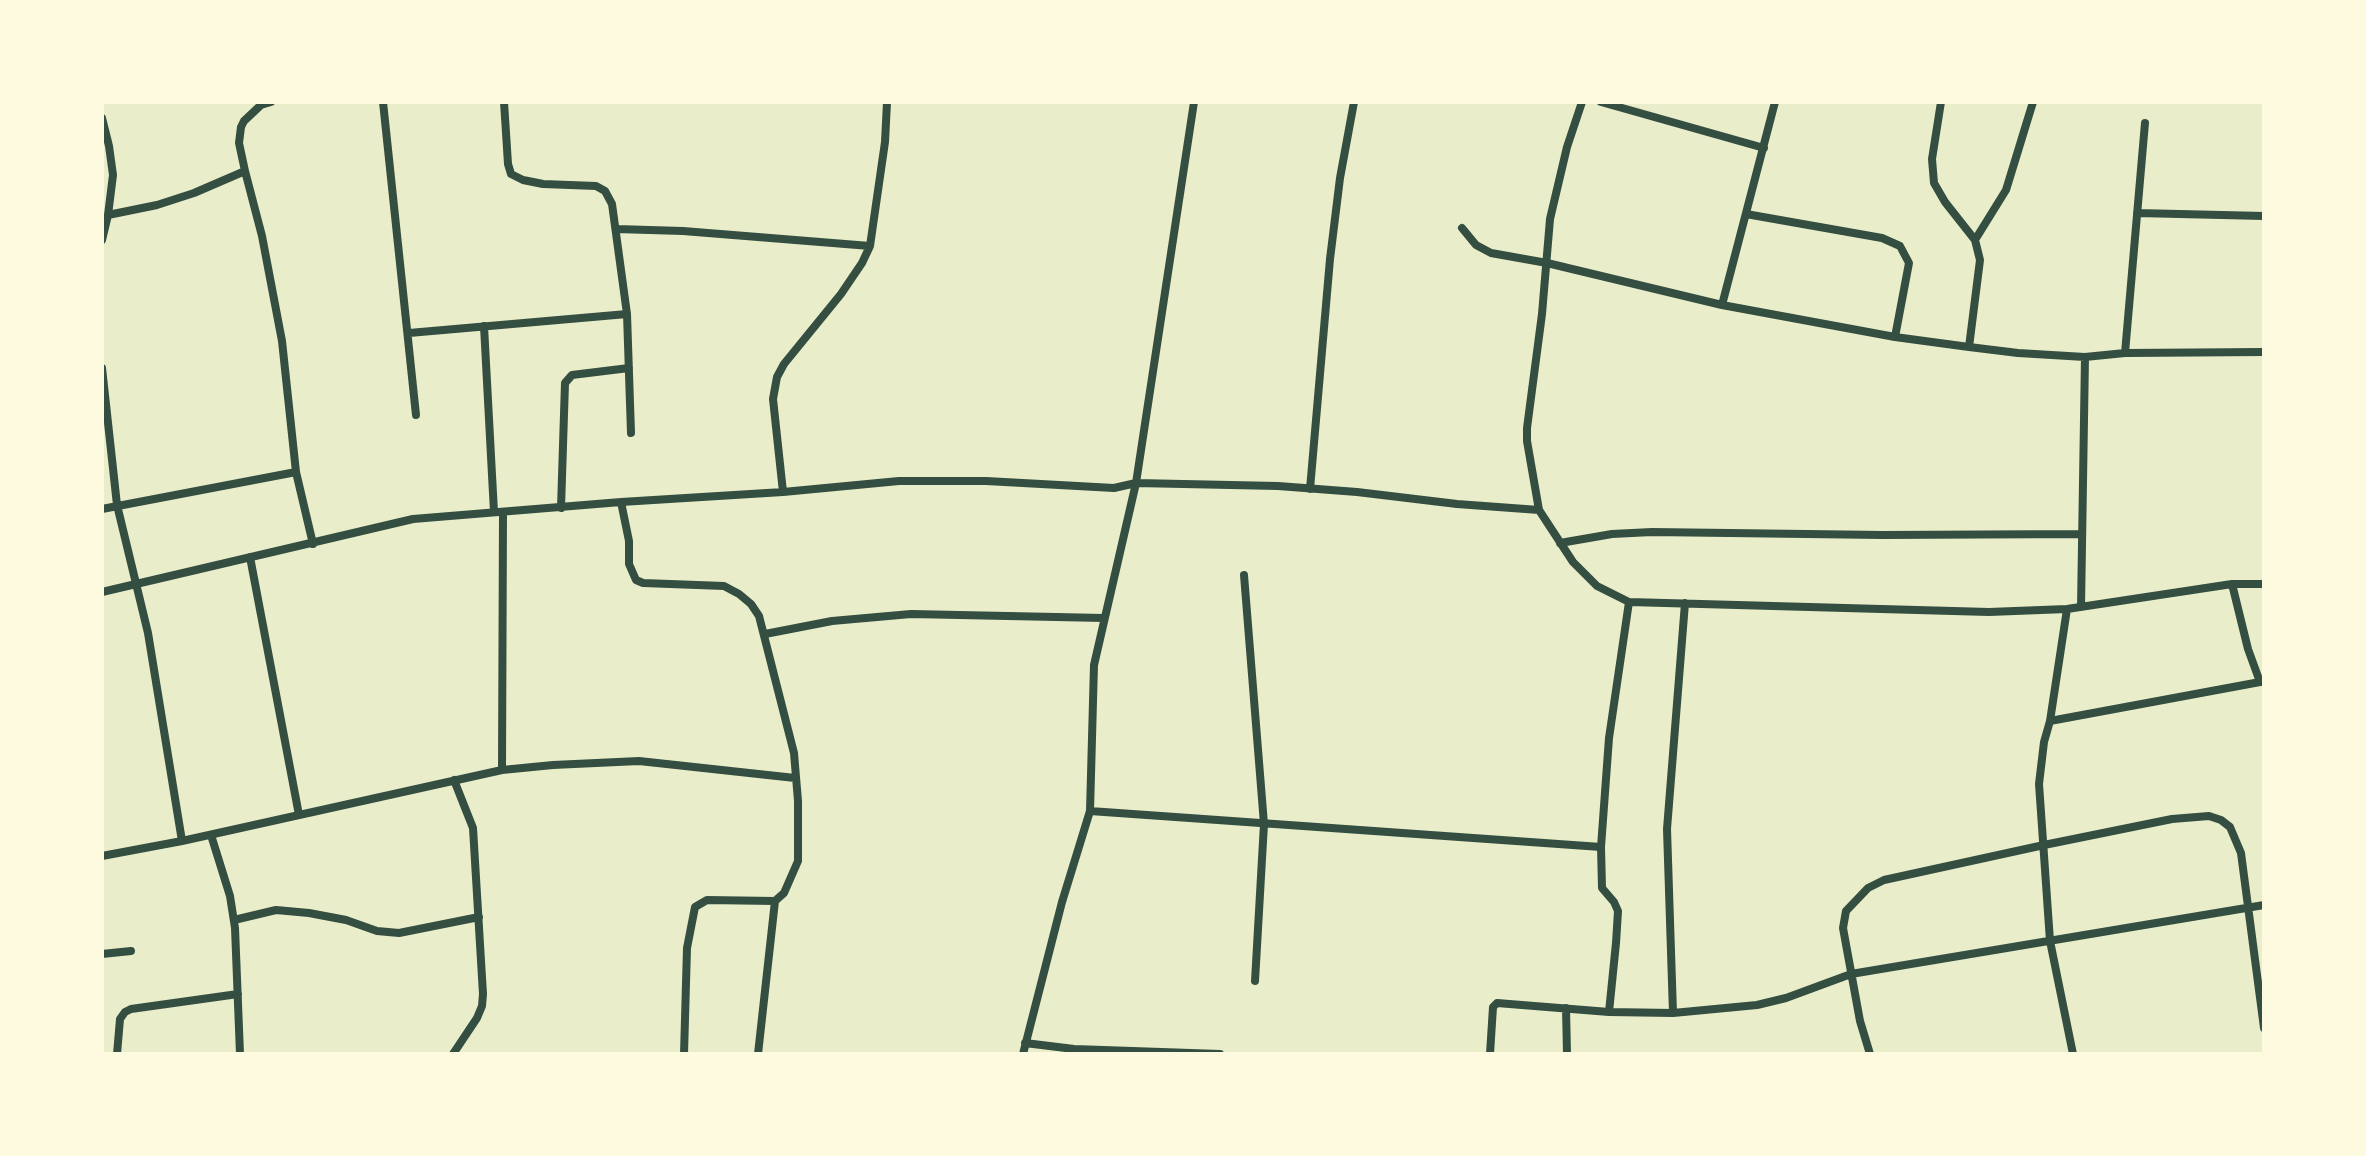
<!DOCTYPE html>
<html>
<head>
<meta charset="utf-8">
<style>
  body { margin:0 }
  #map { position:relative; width:2366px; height:1156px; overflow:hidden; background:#e9edc9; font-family:"Noto Sans",sans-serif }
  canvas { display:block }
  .frame { position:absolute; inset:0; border:104px solid #fefae0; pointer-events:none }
</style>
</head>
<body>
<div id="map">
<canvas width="2366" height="1156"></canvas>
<div class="frame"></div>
</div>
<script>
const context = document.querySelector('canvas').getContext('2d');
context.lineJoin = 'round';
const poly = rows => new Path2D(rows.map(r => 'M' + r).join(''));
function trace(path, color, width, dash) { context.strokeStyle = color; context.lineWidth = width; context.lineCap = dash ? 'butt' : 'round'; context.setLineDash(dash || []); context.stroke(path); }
trace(poly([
  [383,102,416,415],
  [504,102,508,164,511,174,523,180,543,184,596,186,605,191,612,204,627,314,631,433],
  [1601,102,1764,148],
  [1941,102,1932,159,1934,183,1945,202,1975,240,1980,260,1969,347,2018,353,2085,357,2125,353,2264,352],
  [102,118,109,146,113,175,108,215,102,240],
  [245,171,262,236,282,341,296,472,313,544],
  [2137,213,2264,216],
  [1746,214,1882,238,1900,246,1909,263,1895,337],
  [108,215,157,205,194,193,245,171,239,143,241,127,244,121,261,105,271,102],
  [1462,228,1476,245,1491,253,1547,263,1722,305,1895,337,1969,347],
  [616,229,683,231,870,246],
  [1975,240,2006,190,2033,102],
  [1722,305,1775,102],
  [484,326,494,512],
  [409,333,627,314],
  [2125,353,2145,123],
  [102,368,117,505,148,633,182,841,102,856],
  [1310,489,1330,259,1340,178,1354,102],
  [783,492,773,399,777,377,784,364,841,294,862,263,870,246,885,142,887,102],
  [621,502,629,541,629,564,636,580,643,583,724,586,739,594,751,604,759,616,794,753,798,801,798,861,784,893,775,901,707,900,695,907,687,948,684,1054],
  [561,508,565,383,572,375,629,368],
  [102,509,296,472],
  [1539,510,1527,441,1527,428,1542,314,1550,219,1567,147,1582,102],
  [1560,543,1612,534,1652,532,1883,535,2082,534],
  [250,557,299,815],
  [1244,575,1264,824,1255,981],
  [2232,584,2248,649,2260,682,2263,682],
  [102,592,413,519,621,502,783,492,899,481,986,481,1114,488,1136,483,1278,486,1357,492,1457,504,1539,510,1573,562,1597,586,1629,602,1609,738,1601,847,1602,888,1614,902,1618,911,1616,943,1609,1012,1497,1003,1493,1007,1490,1054],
  [1629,602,1989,612,2067,609,2232,584,2264,584],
  [2081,607,2085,357],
  [2067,609,2050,721,2044,742,2039,784,2050,941,2073,1054],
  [765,634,832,621,911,614,1104,618],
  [2050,721,2260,682],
  [502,770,503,512],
  [1090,811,1094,665,1136,483,1194,102],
  [211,835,230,896,235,928,240,1054],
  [182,841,502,770,553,765,639,761,795,778],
  [234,920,276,910,309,913,346,920,377,931,399,933,479,917],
  [102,954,131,951],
  [1566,1008,1567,1054],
  [1609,1012,1673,1013,1757,1005,1786,998,1851,974,2264,905],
  [1673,1013,1667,829,1685,603],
  [1025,1043,1074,1049,1220,1054],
  [117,1054,120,1019,125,1012,131,1009,238,994],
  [453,1054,477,1018,482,1006,483,994,473,828,454,780],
  [758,1054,775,901],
  [1023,1054,1062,902,1090,811,1601,847],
  [1870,1054,1860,1021,1843,928,1846,911,1868,888,1884,880,2044,845,2172,819,2209,816,2221,820,2230,827,2241,853,2264,1028]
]), '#344e41', 8);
</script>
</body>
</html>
